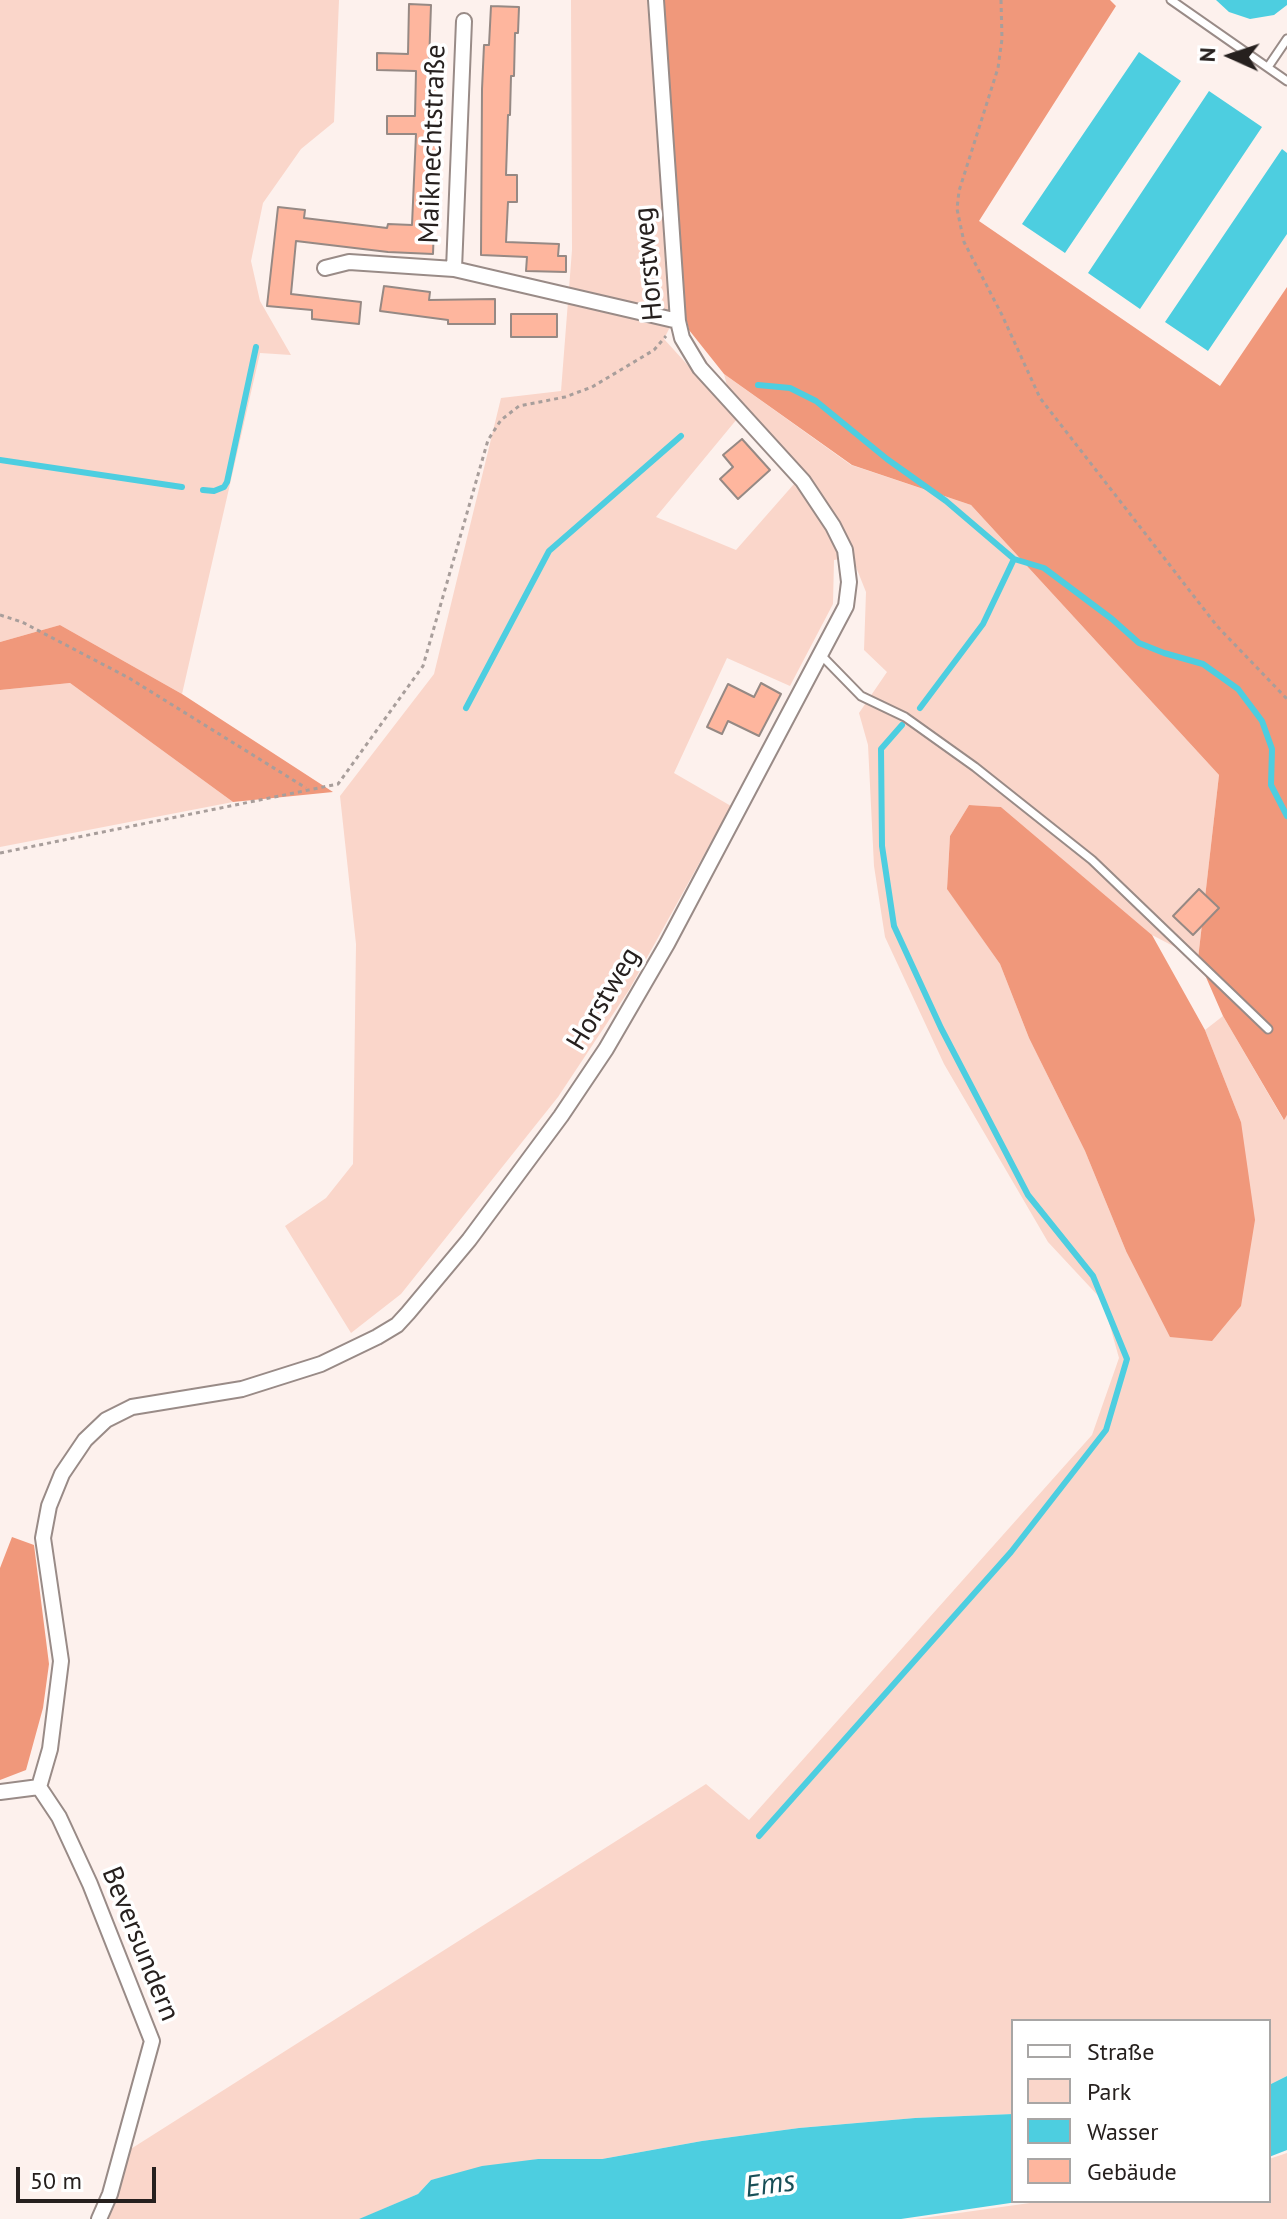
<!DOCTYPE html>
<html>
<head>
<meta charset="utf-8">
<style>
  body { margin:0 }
  #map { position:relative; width:1287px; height:2219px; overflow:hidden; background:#fdf1ed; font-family:"PT Sans",sans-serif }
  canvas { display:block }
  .legend { position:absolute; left:1011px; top:2019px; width:260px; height:184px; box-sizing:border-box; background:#fff; border:2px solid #a8a6a5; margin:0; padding:10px 14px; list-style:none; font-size:24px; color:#26201e }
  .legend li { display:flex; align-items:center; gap:16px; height:40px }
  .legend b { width:40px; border:2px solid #a8a6a5 }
  .north { position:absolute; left:1191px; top:16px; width:80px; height:80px; -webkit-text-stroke:6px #fff; paint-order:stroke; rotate:273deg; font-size:22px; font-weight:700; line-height:32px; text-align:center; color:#26201e }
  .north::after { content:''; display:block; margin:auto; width:28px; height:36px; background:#26201e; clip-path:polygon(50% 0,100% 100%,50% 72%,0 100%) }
  .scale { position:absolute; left:16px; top:2167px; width:140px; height:36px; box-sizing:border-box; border:4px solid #26201e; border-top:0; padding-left:10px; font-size:24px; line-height:28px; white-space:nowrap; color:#26201e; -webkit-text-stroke:6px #fff; paint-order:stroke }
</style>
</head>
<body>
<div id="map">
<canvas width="1287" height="2219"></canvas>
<ul class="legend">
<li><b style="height:10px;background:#fff"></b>Straße</li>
<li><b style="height:22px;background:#fad6ca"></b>Park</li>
<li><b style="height:22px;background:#4dcee0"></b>Wasser</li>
<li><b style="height:22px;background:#feb69e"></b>Gebäude</li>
</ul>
<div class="north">N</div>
<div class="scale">50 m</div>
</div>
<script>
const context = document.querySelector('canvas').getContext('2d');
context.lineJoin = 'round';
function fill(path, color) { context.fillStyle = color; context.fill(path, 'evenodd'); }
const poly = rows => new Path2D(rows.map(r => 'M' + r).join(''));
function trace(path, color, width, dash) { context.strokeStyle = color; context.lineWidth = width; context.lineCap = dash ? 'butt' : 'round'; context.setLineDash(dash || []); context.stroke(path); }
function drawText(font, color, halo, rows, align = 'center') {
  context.font = font + ' "PT Sans",sans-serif'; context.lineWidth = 7; context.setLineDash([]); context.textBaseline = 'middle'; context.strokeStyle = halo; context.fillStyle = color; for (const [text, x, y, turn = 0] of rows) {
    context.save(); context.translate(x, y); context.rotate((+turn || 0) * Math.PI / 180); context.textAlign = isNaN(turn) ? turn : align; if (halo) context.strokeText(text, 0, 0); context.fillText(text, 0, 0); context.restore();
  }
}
fill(poly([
  [0,0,339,0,334,122,301,149,263,203,251,261,260,301,291,355,260,353,182,694,60,625,0,642],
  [571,0,649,0,674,319,664,339,735,417,724,374,851,465,971,505,1219,775,1198,959,1152,935,1001,807,969,805,950,836,947,888,1000,964,1029,1038,1085,1151,1126,1251,1241,1122,1205,1030,1223,1016,1283,1119,1287,1115,1287,2076,1269,2085,1269,2021,1013,2021,1013,2114,915,2118,799,2128,702,2141,602,2159,538,2159,431,2180,418,2194,360,2219,109,2219,126,2152,706,1784,749,1820,1092,1435,1119,1358,1103,1301,1048,1242,944,1064,885,937,874,866,868,745,859,713,887,672,864,650,866,592,852,557,834,560,833,604,790,686,727,658,674,773,731,806,629,990,558,1097,401,1294,351,1333,285,1226,326,1198,353,1164,356,944,340,796,434,674,501,398,561,391,572,250],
  [737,419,794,484,736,550,656,517],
  [70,683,233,802,0,847,0,690],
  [1287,2153,1287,2219,916,2219,1044,2201,1269,2201,1269,2159]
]), '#fad6ca');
fill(poly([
  [663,0,1110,0,1116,6,979,221,1220,386,1287,287,1287,1115,1284,1120,1223,1016,1198,959,1219,775,971,505,852,465,724,374,689,330,684,310,672,167],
  [60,625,182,694,333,792,233,802,70,683,0,690,0,642],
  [969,805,1001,807,1152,935,1205,1030,1241,1122,1255,1220,1241,1306,1212,1341,1170,1337,1126,1251,1085,1151,1029,1038,1000,964,947,889,950,836],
  [12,1537,34,1545,49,1664,43,1708,26,1770,0,1780,0,1568]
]), '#f0987b');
fill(poly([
  [1216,0,1287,0,1287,5,1274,15,1250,19,1229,12],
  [1139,52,1181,81,1065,253,1022,224],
  [1209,91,1262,127,1140,309,1088,273],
  [1282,149,1287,153,1287,234,1208,351,1165,322],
  [1287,2076,1287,2150,1269,2157,1269,2085],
  [1013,2114,1013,2201,1024,2201,901,2219,359,2219,418,2194,431,2180,482,2166,538,2159,602,2159,702,2141,799,2128,915,2118]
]), '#4dcee0');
trace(poly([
  [758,385,790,388,816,401,887,459,946,501,1014,559,1044,568,1112,619,1139,643,1164,653,1203,664,1238,689,1262,721,1272,749,1271,785,1287,816],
  [0,460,182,487],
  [203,490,214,491,224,487,227,482,256,347],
  [466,708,549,551,681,436],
  [920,708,983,624,1014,559],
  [759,1836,1011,1552,1106,1430,1127,1359,1093,1276,1028,1195,941,1028,894,926,882,846,881,749,902,725]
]), '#4dcee0', 6);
const building = poly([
  [409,4,431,5,429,64,438,64,438,132,430,226,434,226,433,254,388,252,296,241,291,294,361,302,359,324,312,319,312,310,267,306,278,207,305,210,304,218,387,228,388,224,412,225,416,134,387,134,387,116,415,116,416,71,377,70,377,53,408,54,409,4],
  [491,6,519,7,518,33,515,33,514,76,511,76,510,115,508,115,506,175,517,175,517,202,508,202,506,242,559,244,558,256,566,256,566,272,526,271,527,257,481,255,482,89,484,45,489,45,491,6],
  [384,286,430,292,429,300,495,299,495,324,448,324,448,320,380,311,384,286],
  [511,314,557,314,557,337,511,337,511,314],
  [742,439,770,470,738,499,720,479,733,467,723,455,742,439],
  [761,683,781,694,759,736,728,721,722,734,707,727,728,684,754,697,761,683],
  [1199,889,1219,908,1193,935,1173,916,1199,889]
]);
fill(building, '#feb69e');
trace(building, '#968984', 2);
const service = poly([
  [1171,0,1287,81],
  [1268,67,1287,39],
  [821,655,861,696,905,717,975,767,1092,860,1268,1029]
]);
const minor = poly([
  [325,268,349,262,454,269,678,321],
  [454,269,464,21],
  [39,1787,59,1817,90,1884,152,2041,110,2194,99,2219],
  [0,1792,39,1787,50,1749,61,1661,43,1538,49,1506,62,1474,85,1440,106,1420,132,1407,242,1389,321,1364,377,1337,397,1325,408,1313,469,1240,561,1116,606,1049,667,944,846,606,849,582,845,550,833,526,803,481,700,368,682,338,678,321,656,0]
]);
trace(service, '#998b87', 11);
trace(minor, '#998b87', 18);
trace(poly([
  [1001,0,1002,39,998,68,959,191,957,209,964,242,1002,315,1040,398,1217,626,1287,699],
  [0,615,22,622,129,678,306,788],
  [0,853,338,784,423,666,488,440,501,420,519,406,565,397,592,387,654,350,666,336]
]), '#a89e9b', 3, [4, 4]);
trace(service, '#fff', 7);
trace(minor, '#fff', 14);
drawText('28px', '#26201e', '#fff', [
  ["Maiknechtstraße",433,144,-88],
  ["Horstweg",649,264,-95],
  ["Horstweg",604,999,-59],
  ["Beversundern",140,1944,68]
]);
drawText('italic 30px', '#184f57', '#fff', [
  ["Ems",770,2185,-8]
]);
</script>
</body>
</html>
